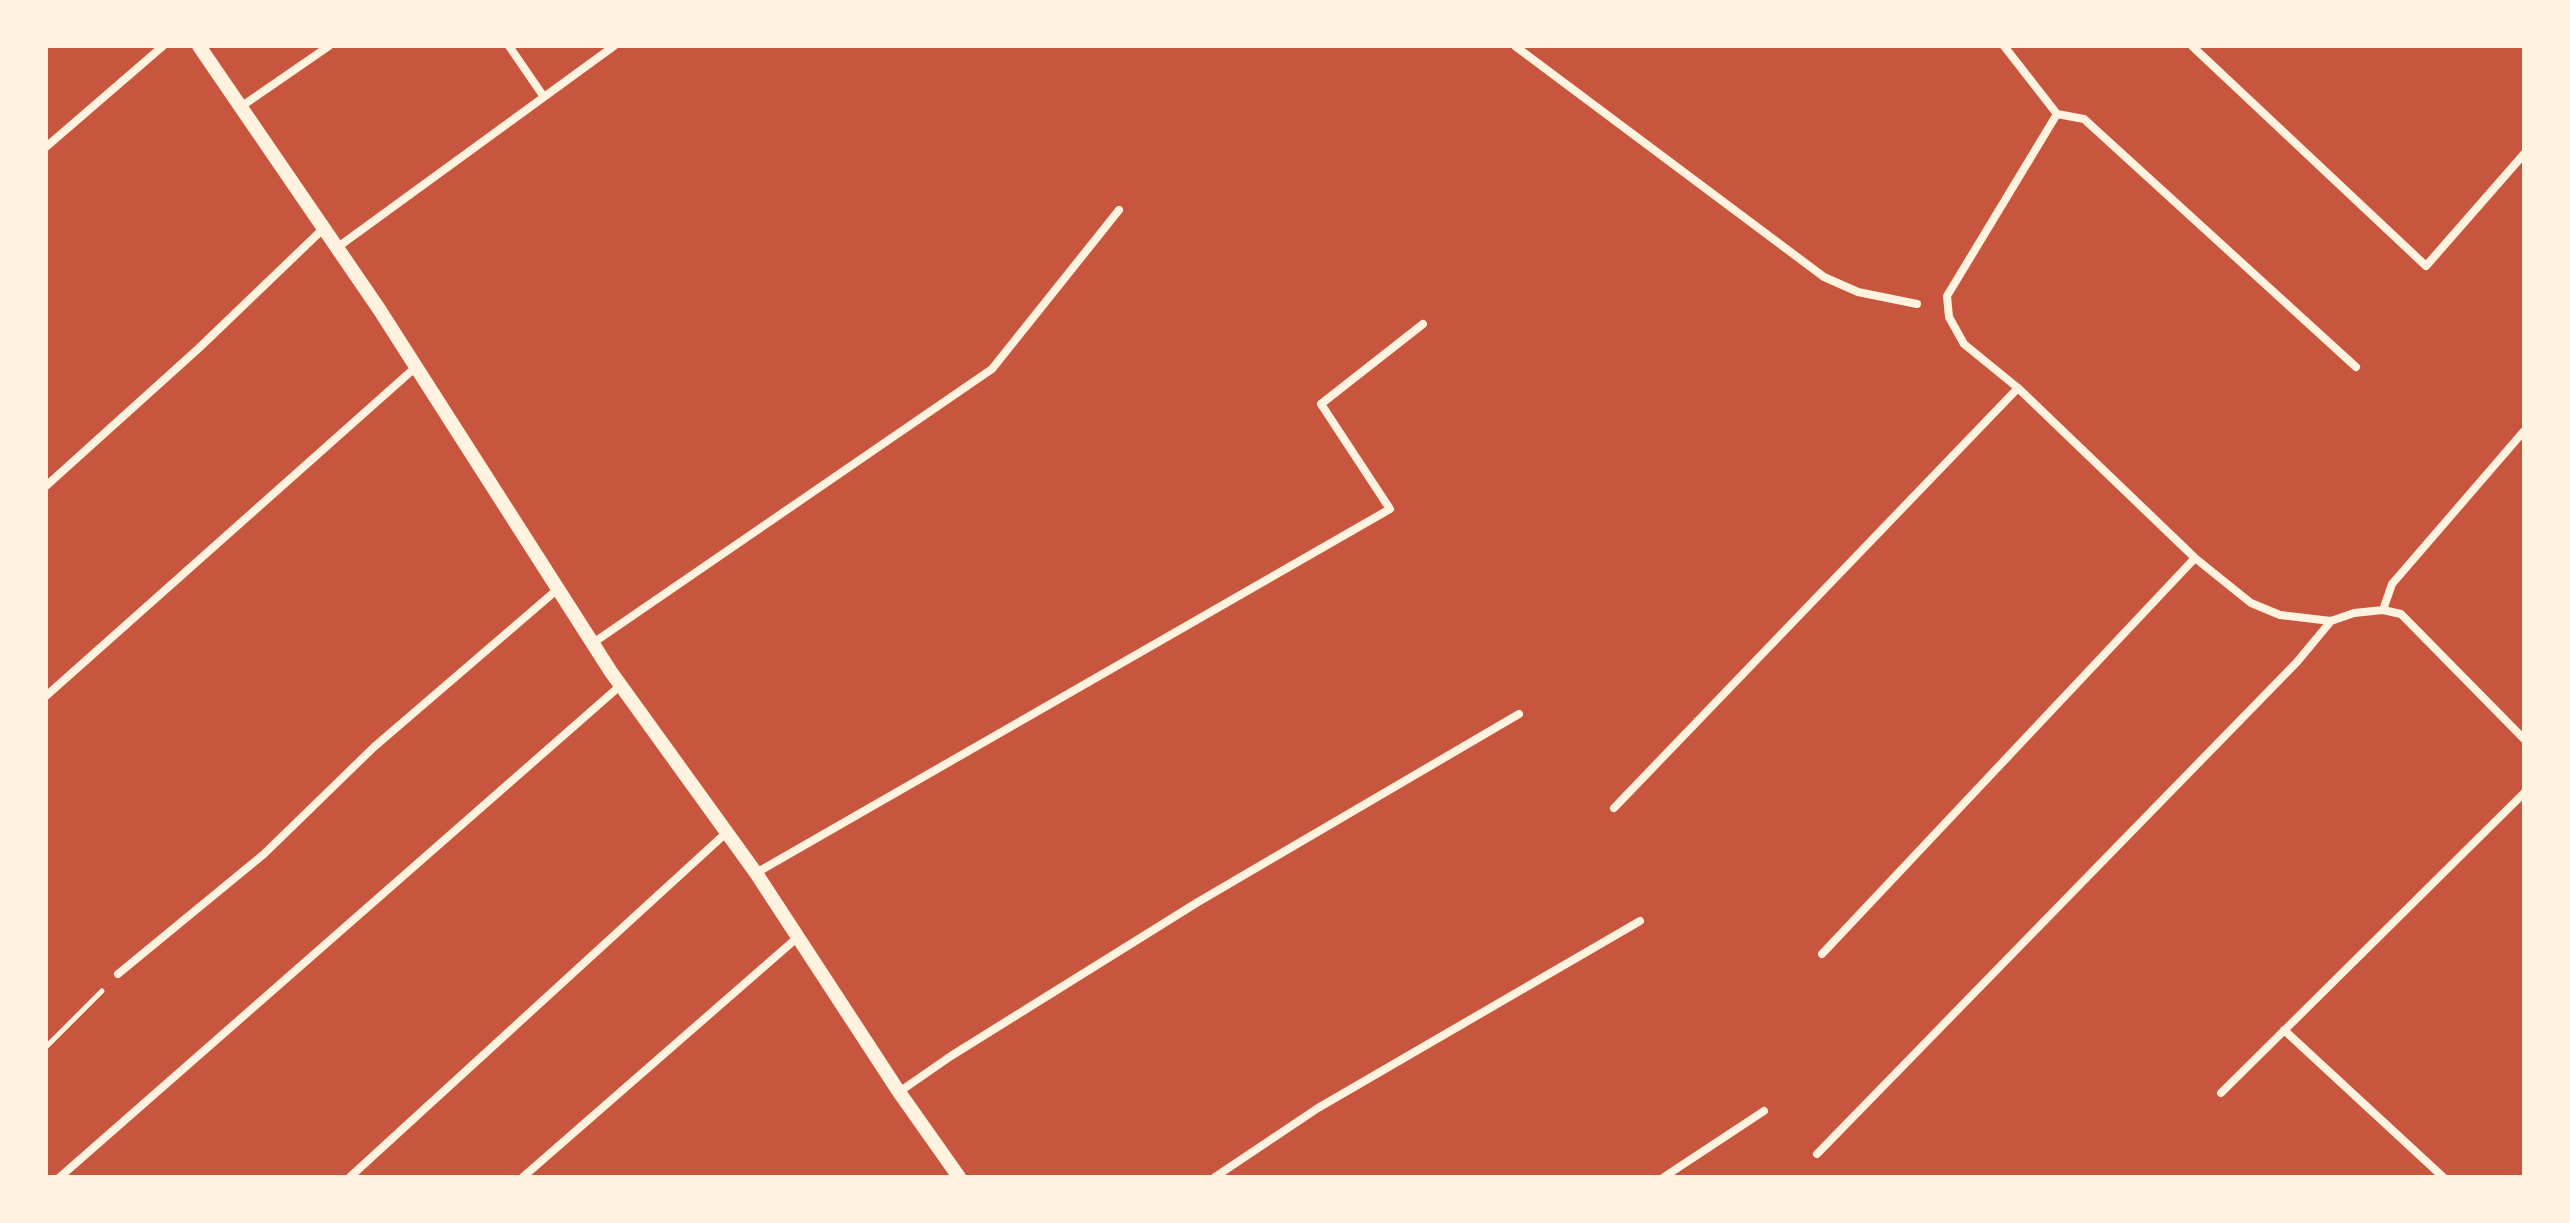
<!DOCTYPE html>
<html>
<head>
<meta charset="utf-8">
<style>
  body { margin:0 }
  #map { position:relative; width:2570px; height:1223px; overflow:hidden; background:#c8553d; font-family:Quicksand,sans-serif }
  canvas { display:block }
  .frame { position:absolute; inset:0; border:48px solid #fff3e0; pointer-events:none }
</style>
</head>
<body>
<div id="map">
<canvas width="2570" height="1223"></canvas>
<div class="frame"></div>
</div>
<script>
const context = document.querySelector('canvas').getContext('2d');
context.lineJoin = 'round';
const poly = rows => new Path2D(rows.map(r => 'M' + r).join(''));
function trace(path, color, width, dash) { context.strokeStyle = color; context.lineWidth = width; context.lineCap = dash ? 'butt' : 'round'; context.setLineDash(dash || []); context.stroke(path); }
trace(poly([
  [46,1047,102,991]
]), '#fff3e0', 5);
trace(poly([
  [509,46,544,97],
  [1515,46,1824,277,1858,292,1917,304],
  [2004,46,2057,114,1947,296,1949,317,1964,344,2018,388,2195,558,2251,603,2280,615,2331,621,2354,613,2383,610,2401,614,2524,739],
  [2192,46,2426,266,2524,154],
  [242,106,329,46],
  [2057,114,2084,119,2356,367],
  [46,147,163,46],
  [338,247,614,46],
  [46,486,199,348,324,228],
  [2383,610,2392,584,2524,431],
  [593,643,992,369,1119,210],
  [46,696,417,366],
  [1614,808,2018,388],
  [756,873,1390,509,1321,404,1423,324],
  [1822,954,2195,558],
  [118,974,264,854,374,747,559,588],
  [2284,1030,2443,1177],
  [899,1092,951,1056,1198,902,1519,714],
  [2221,1093,2524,793],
  [1817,1154,2297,662,2331,621],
  [60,1177,621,685],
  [350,1177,726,833],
  [523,1177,798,937],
  [1215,1177,1318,1108,1640,921],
  [1664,1177,1764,1111]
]), '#fff3e0', 8);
trace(poly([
  [199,46,379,309,611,672,756,873,899,1092,959,1177]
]), '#fff3e0', 14);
</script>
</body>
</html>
